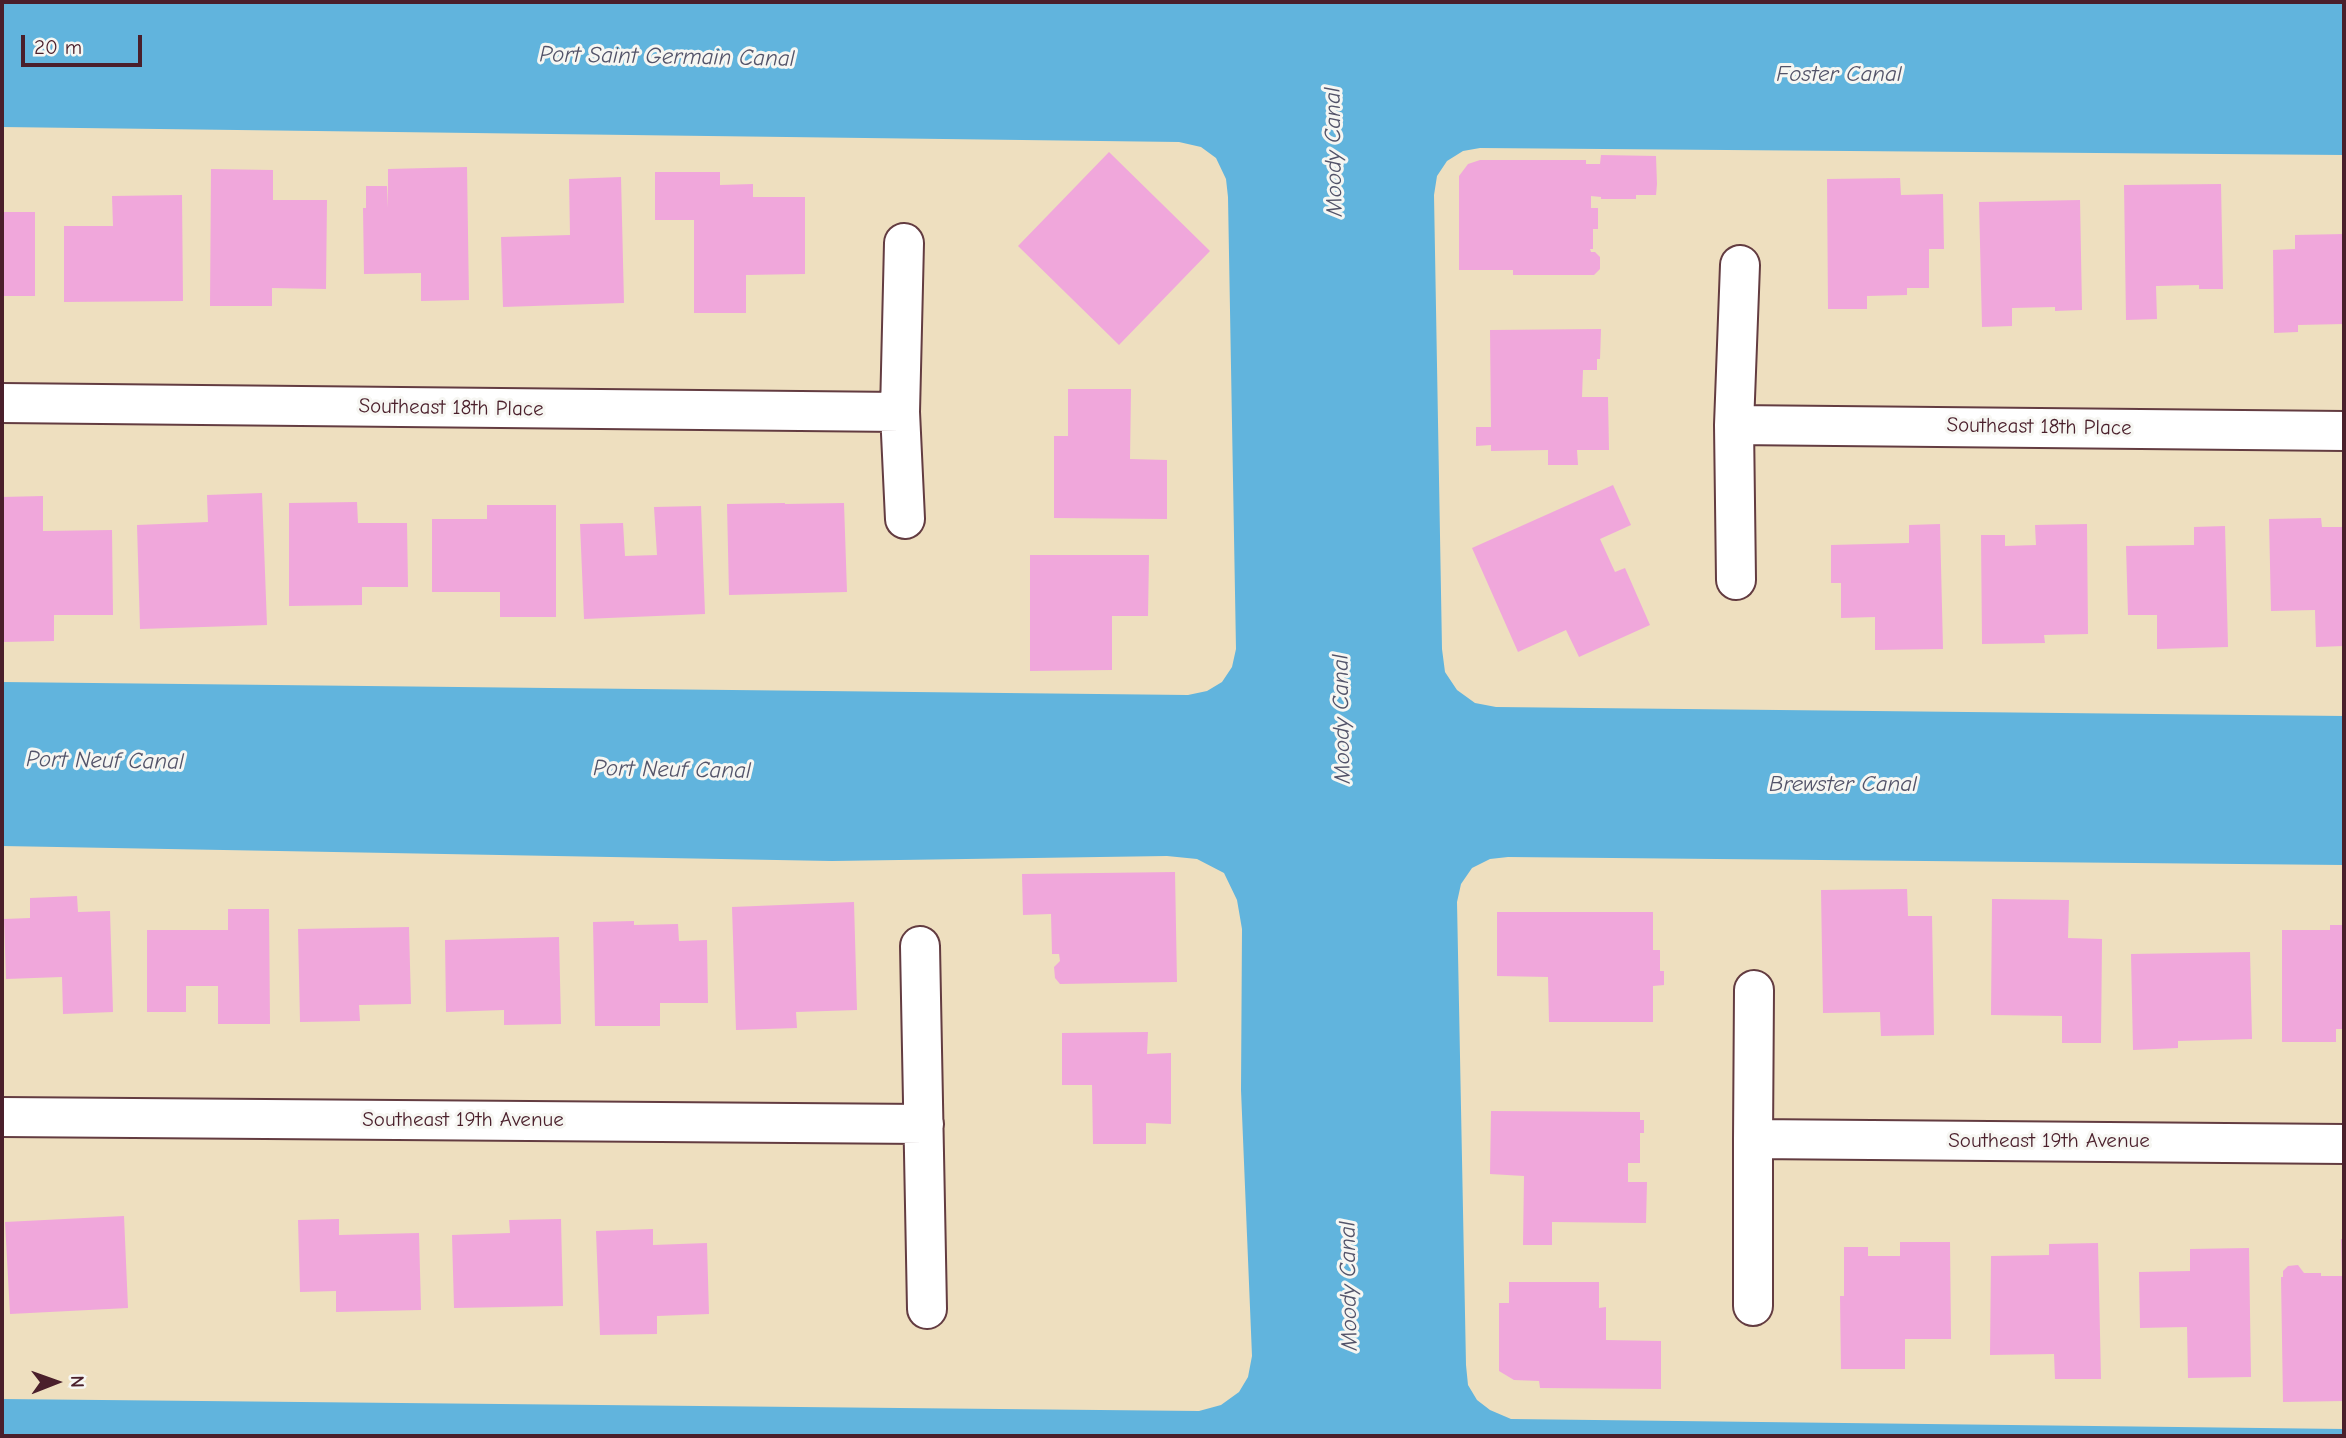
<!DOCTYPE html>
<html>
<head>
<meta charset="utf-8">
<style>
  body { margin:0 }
  #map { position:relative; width:2346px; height:1438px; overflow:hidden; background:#eedfbf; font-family:"Comic Neue",sans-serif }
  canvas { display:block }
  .frame { position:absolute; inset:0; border:4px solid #4a1f2b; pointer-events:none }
  .north { position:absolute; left:21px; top:1347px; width:70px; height:70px; -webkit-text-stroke:5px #f6f6f2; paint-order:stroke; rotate:89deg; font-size:19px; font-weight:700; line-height:28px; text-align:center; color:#4a1f2b }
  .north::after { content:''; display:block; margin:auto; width:24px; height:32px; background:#4a1f2b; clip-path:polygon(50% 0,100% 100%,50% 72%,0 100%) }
  .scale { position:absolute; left:21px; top:35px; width:121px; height:32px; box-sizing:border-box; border:4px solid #4a1f2b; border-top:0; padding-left:9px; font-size:21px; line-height:24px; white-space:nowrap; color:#4a1f2b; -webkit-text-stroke:5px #f6f6f2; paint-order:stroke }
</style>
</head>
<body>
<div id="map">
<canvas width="2346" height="1438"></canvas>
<div class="frame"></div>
<div class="north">N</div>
<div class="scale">20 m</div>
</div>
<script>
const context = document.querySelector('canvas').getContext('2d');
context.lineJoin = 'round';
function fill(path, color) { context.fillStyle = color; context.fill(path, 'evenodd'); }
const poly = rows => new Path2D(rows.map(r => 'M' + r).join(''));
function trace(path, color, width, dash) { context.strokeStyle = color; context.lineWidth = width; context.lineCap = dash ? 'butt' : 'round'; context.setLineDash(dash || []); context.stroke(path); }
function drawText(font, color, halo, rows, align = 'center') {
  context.font = font + ' "Comic Neue",sans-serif'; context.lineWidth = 6; context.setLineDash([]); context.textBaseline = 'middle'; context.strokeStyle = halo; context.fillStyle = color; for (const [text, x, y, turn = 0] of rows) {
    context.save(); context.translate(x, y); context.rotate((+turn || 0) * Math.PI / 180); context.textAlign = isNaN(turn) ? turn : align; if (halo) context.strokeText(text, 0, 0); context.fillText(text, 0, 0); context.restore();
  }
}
fill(poly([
  [2,2,2152,2,2344,4,2344,155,1480,148,1463,151,1447,161,1437,176,1434,195,1442,649,1445,672,1457,690,1475,703,1496,707,2344,716,2344,865,1508,857,1490,859,1472,868,1461,884,1457,902,1466,1365,1468,1385,1477,1400,1490,1410,1511,1419,2344,1429,2344,1436,2,1436,2,1399,1199,1411,1221,1405,1239,1392,1248,1377,1252,1356,1241,1090,1242,929,1237,900,1224,873,1197,859,1167,856,832,861,2,846,2,682,1188,695,1207,691,1222,682,1232,667,1236,649,1228,197,1226,179,1216,158,1201,147,1179,142,2,127]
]), '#61b4dd');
fill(poly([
  [1109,152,1210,251,1119,345,1018,246],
  [1601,155,1656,156,1657,184,1656,195,1636,195,1636,199,1601,199,1601,197,1591,196,1591,208,1598,208,1598,229,1593,229,1593,249,1590,249,1591,252,1595,252,1600,257,1600,269,1594,275,1513,275,1513,270,1459,270,1459,176,1468,164,1480,160,1586,160,1586,164,1600,164],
  [467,167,469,300,421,301,421,273,364,274,363,208,366,208,366,186,387,186,388,208,388,169],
  [211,169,273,170,273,200,327,200,326,289,272,288,272,306,210,306],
  [655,172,720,172,720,185,753,184,753,197,805,197,805,274,746,275,746,313,694,313,694,220,655,220],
  [621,177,624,303,503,307,501,237,570,235,569,179],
  [1900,178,1901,195,1943,194,1944,249,1929,249,1929,288,1907,288,1907,295,1867,296,1867,309,1828,309,1827,179],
  [2221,184,2223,289,2199,289,2199,285,2156,286,2157,319,2126,320,2124,185],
  [182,195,183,301,64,302,64,226,113,226,112,196],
  [2080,200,2082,310,2055,311,2055,307,2012,308,2012,326,1982,327,1979,202],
  [2,212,35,212,35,296,2,296],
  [2344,234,2344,324,2298,325,2298,332,2274,333,2273,250,2295,249,2295,235],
  [1601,329,1600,359,1597,359,1597,370,1583,370,1582,397,1608,397,1609,450,1577,450,1578,465,1548,465,1548,450,1491,451,1491,445,1476,446,1476,427,1491,427,1490,330],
  [1068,389,1131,389,1130,459,1167,460,1167,519,1054,518,1054,436,1068,436],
  [1613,485,1631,525,1600,539,1615,572,1625,568,1650,625,1579,657,1566,630,1518,652,1472,548],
  [262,493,267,625,140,629,137,525,208,522,207,495],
  [43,496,43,531,112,530,113,615,54,615,54,641,2,642,2,497],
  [357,502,358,523,407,523,408,587,362,587,362,605,289,606,289,503],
  [785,503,785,504,844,503,847,592,729,595,727,504],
  [487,505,556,505,556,617,500,617,500,592,432,592,432,519,487,519],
  [701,506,705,614,584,619,580,524,623,523,625,556,657,555,654,507],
  [2321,518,2322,527,2344,527,2344,646,2316,647,2315,610,2271,611,2269,519],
  [1940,524,1943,649,1875,650,1875,617,1841,618,1841,583,1831,583,1831,545,1909,543,1909,525],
  [2087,524,2088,634,2044,635,2045,643,1982,644,1981,535,2005,535,2005,546,2036,545,2035,525],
  [2225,526,2228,647,2157,649,2157,615,2128,615,2126,546,2194,545,2194,527],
  [1030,555,1149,555,1148,616,1112,616,1112,670,1030,671],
  [1175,872,1177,982,1060,984,1055,978,1054,967,1060,961,1059,954,1052,954,1051,914,1023,915,1022,874],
  [1907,889,1908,916,1932,916,1934,1035,1881,1036,1880,1012,1823,1013,1821,890],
  [77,896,78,912,110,911,113,1012,63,1014,62,977,6,979,4,919,30,918,30,898],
  [1992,899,2069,900,2068,938,2102,939,2101,1043,2062,1043,2062,1016,1991,1015],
  [854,902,857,1010,796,1012,797,1028,736,1030,732,907],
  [228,909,269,909,270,1024,218,1024,218,986,186,986,186,1012,147,1012,147,930,228,930],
  [1497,912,1653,912,1653,950,1660,950,1660,971,1664,971,1664,985,1653,986,1653,1022,1549,1022,1548,977,1497,976],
  [634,921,634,925,678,924,679,941,707,940,708,1003,660,1003,660,1026,595,1026,593,922],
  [2330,925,2344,925,2344,1029,2336,1029,2336,1042,2282,1042,2282,930,2330,930],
  [409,927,411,1004,359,1005,360,1021,300,1022,298,929],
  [559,937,561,1024,504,1025,504,1010,446,1012,445,940],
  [2250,952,2252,1039,2178,1041,2178,1048,2133,1050,2131,954],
  [1148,1032,1147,1054,1171,1053,1171,1124,1146,1123,1146,1144,1093,1144,1092,1085,1062,1085,1062,1033],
  [1491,1111,1640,1112,1640,1120,1644,1120,1644,1133,1640,1133,1640,1163,1628,1163,1628,1182,1647,1182,1646,1223,1552,1222,1552,1245,1523,1245,1524,1176,1490,1174],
  [124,1216,128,1308,10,1314,5,1222],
  [339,1219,339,1235,419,1233,421,1310,336,1312,336,1291,300,1292,298,1220],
  [561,1219,563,1306,454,1308,452,1235,510,1233,509,1220],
  [653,1229,653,1245,707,1243,709,1314,657,1316,657,1334,600,1335,596,1231],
  [2341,1239,2344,1239,2344,1273,2342,1273],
  [1900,1242,1950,1242,1951,1339,1905,1339,1905,1369,1841,1369,1840,1296,1844,1296,1844,1247,1868,1247,1868,1256,1900,1256],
  [2098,1243,2101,1379,2055,1379,2054,1354,1990,1355,1991,1256,2049,1255,2049,1244],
  [2249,1248,2251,1377,2188,1378,2187,1327,2140,1328,2139,1272,2190,1271,2190,1249],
  [2298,1265,2304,1273,2321,1273,2321,1276,2344,1276,2344,1401,2283,1402,2281,1277,2283,1277,2283,1271,2288,1266],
  [1509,1282,1599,1282,1599,1308,1606,1307,1606,1340,1661,1341,1661,1389,1540,1388,1539,1381,1514,1380,1499,1371,1499,1303,1509,1303]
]), '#f0a7db');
const minor = poly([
  [1740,265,1734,425,2344,431],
  [2,403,900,412,904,243],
  [900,412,905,519],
  [1734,425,1736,580],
  [920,946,927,1309],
  [2,1117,924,1124],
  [1753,1139,1754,990],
  [1753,1306,1753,1139,2344,1144]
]);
trace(minor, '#633c41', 42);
trace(minor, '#fff', 38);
drawText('21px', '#4a1f2b', '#f6f6f2', [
  ["Southeast 18th Place",451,408,1],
  ["Southeast 18th Place",2039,427,1],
  ["Southeast 19th Avenue",463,1120],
  ["Southeast 19th Avenue",2049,1141]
]);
drawText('italic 23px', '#525369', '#f6f6f2', [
  ["Port Saint Germain Canal",667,57,1],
  ["Foster Canal",1839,74],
  ["Moody Canal",1334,152,-91],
  ["Moody Canal",1342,719,-91],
  ["Port Neuf Canal",105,761,1],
  ["Port Neuf Canal",672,770,1],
  ["Brewster Canal",1843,784],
  ["Moody Canal",1349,1286,-91]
]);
</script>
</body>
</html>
